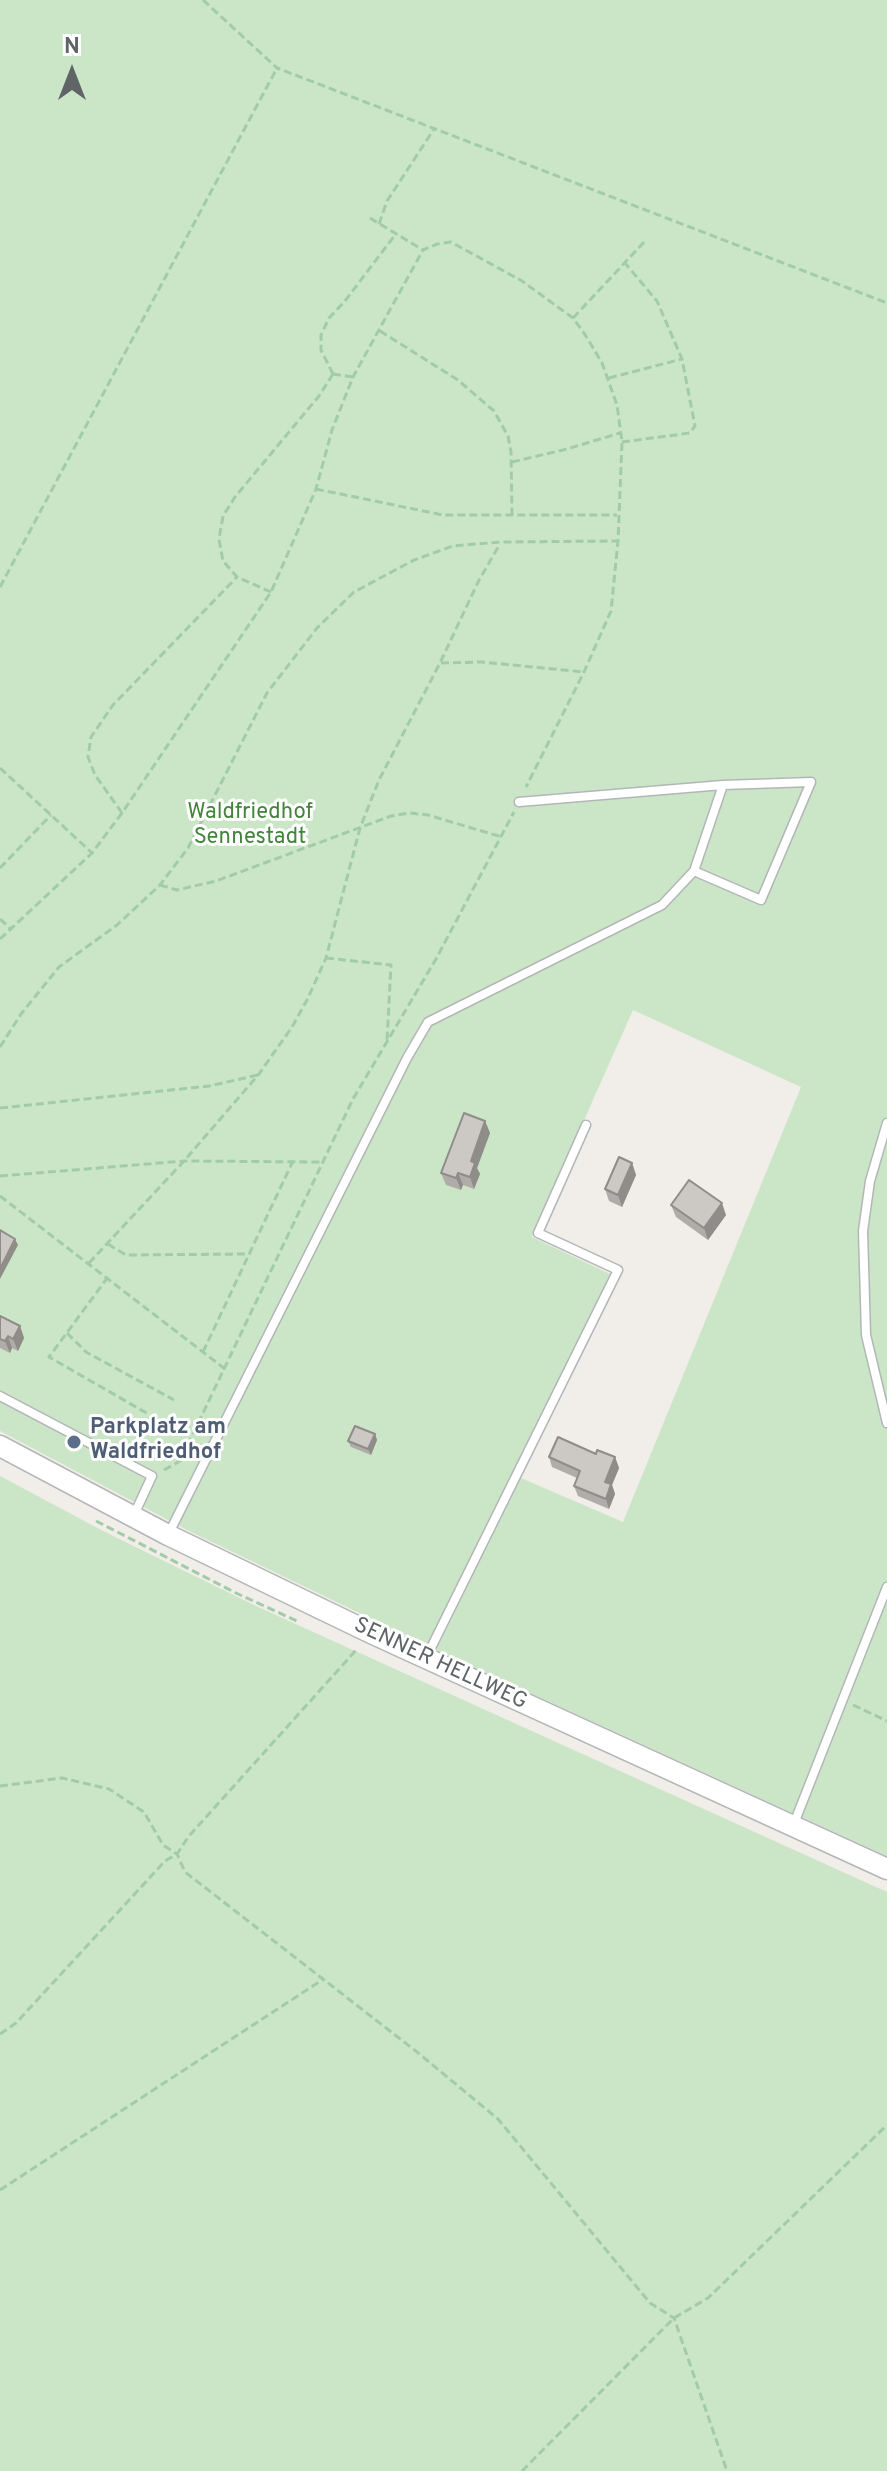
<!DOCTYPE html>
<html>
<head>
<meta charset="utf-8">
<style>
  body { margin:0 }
  #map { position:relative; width:887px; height:2471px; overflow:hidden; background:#f1ede8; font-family:Overpass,sans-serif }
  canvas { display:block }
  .north { position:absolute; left:32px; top:32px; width:80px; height:80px; -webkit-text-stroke:6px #fff; paint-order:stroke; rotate:0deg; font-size:22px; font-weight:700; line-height:32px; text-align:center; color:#5f6467 }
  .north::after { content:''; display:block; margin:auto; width:28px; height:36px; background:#5f6467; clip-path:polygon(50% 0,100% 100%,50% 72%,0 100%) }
</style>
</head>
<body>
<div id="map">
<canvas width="887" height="2471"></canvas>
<div class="north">N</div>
</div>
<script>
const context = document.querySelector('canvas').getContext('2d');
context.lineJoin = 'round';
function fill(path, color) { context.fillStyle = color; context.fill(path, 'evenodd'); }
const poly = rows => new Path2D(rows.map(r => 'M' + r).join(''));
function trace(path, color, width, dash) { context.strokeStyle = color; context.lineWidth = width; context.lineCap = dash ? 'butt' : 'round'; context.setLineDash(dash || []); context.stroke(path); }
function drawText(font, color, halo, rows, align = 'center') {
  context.font = font + ' Overpass,sans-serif'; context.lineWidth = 6; context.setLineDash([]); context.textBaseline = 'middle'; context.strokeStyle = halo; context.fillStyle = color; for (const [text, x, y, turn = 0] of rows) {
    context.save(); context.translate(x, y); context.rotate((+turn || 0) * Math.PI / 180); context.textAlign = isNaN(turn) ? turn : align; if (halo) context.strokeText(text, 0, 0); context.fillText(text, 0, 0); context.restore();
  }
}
fill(poly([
  [0,0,887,0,887,1856,436,1650,521,1478,623,1522,801,1087,633,1010,532,1237,612,1275,428,1646,187,1530,0,1431],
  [0,1476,105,1532,256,1606,887,1892,887,2471,0,2471]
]), '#cbe6c6');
const service = poly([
  [519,802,723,785,811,782,761,900,694,871,723,785],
  [887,1123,870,1181,863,1231,866,1335,887,1423],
  [0,1396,152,1476,133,1517],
  [168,1535,407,1058,428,1022,662,905,694,871],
  [426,1658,618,1270,538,1233,586,1125],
  [793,1826,887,1587]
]);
const tertiary = poly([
  [0,1446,168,1535,371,1633,887,1869]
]);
trace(service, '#b3b6b9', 11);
trace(tertiary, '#b3b6b9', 23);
trace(poly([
  [203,0,277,68,887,303],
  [370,218,423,250],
  [379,224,387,201,434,129],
  [573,318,646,240],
  [380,331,458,380,494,411,508,436,511,452,512,516],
  [333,374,321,350,321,335,329,318,345,301,395,235],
  [333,374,353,377],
  [609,378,682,359],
  [622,442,690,433,695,426,682,359,657,301,625,263],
  [512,462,567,449,620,433],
  [316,489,443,515,617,515],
  [0,587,277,68],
  [271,592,237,577,223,561,219,539,223,516,235,497,319,396,333,374],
  [441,663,482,662,584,672],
  [0,768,91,852],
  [122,813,95,775,88,757,91,737,113,705,237,577],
  [0,868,51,815],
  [160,885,177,890,216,881,391,816,410,813,428,815,502,837],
  [0,919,11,929],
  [0,939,92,853,122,813,271,592,316,489,332,430,353,377,423,250,437,244,451,242,522,281,573,318,586,336,602,363,617,405,622,442,618,541,611,611,584,672,526,787],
  [326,958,391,965,387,1040],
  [0,1047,21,1014,59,967,117,925,160,885,188,848,267,693,317,628,354,592,414,560,453,546,501,542,618,541],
  [0,1108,209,1086,258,1075],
  [0,1176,184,1161,323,1162],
  [0,1196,225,1369],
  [108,1244,126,1255,249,1254],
  [89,1263,184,1161,259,1074,292,1027,307,1000,326,958,360,828,379,780,440,663,479,580,500,544],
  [108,1277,49,1357,150,1415],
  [67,1333,86,1352,174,1400],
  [203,1352,293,1161],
  [164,1470,180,1461,353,1099,436,959,514,812],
  [96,1521,236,1593,297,1621],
  [853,1705,887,1721],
  [0,1786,62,1778,109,1789,144,1812,163,1845,177,1854,185,1872,417,2052,498,2119,650,2303,674,2318,727,2471],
  [0,2034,16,2023,165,1861,177,1854,189,1836,358,1648],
  [0,2190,322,1980],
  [522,2471,674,2318,708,2298,887,2125]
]), '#a2cca8', 3, [8, 4]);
trace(service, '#fff', 8);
trace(tertiary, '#fff', 20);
fill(poly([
  [485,1121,490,1133,477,1168,480,1174,474,1189,463,1185,461,1190,446,1185,441,1173],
  [632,1163,636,1175,622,1207,609,1201,605,1189],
  [671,1205,726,1215,708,1240,676,1217],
  [0,1316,20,1326,24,1338,18,1351,12,1348,10,1353,0,1348],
  [375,1434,377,1440,371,1455,351,1447,348,1441],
  [596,1454,615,1457,619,1468,612,1485,615,1494,609,1509,578,1496,574,1486,577,1478,552,1467,549,1457]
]), '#afaca9');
fill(poly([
  [485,1121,490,1133,477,1168,480,1174,474,1189,470,1177,471,1161],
  [632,1163,636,1175,622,1207,618,1195],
  [458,1173,463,1185,461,1190,456,1178],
  [722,1203,726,1215,708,1240,704,1228],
  [15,1239,18,1245,0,1279,0,1269],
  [20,1326,24,1338,18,1351,13,1339],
  [8,1336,12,1348,10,1353,5,1341],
  [375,1434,377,1440,371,1455,368,1449],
  [615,1457,619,1468,612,1485,615,1494,609,1509,606,1499,605,1482]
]), '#8f8c89');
const building = poly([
  [464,1113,485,1121,471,1161,475,1163,470,1177,458,1173,456,1178,441,1173,464,1113],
  [619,1157,632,1163,618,1195,605,1189,619,1157],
  [689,1180,722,1203,704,1228,671,1205,689,1180],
  [0,1230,15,1239,0,1269,0,1230],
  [0,1316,20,1326,13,1339,8,1336,5,1341,0,1339,0,1316],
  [355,1426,375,1434,368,1449,348,1441,355,1426],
  [558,1437,596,1454,597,1450,615,1457,605,1482,611,1484,606,1499,574,1486,580,1471,549,1457,558,1437]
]);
fill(building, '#ccc8c4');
trace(building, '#8f8c89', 2);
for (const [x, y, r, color] of [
  [74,1442,8,"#5c6f8a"]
]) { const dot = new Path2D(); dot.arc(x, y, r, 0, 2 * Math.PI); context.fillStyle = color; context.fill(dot); trace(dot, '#fff', 3); }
drawText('22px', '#41843a', '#fff', [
  ["Waldfriedhof",250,814],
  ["Sennestadt",250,839]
]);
drawText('bold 22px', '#4e5e75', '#fff', [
  ["Parkplatz am",90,1429],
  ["Waldfriedhof",90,1454]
], 'left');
drawText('22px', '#5f6467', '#fff', [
  ["SENNER HELLWEG",440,1665,25]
]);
</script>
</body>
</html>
